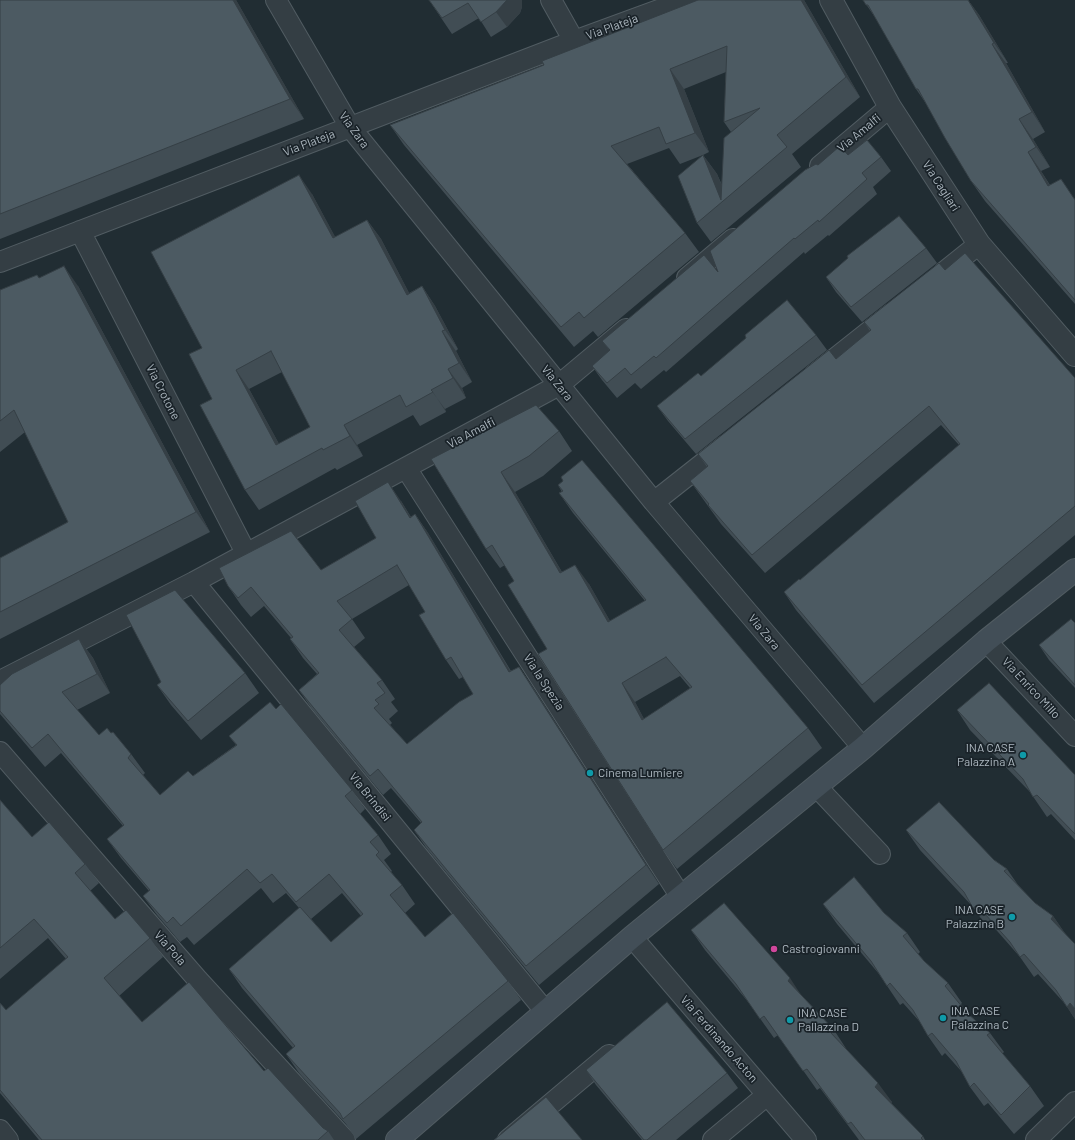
<!DOCTYPE html>
<html>
<head>
<meta charset="utf-8">
<style>
  body { margin:0 }
  canvas { display:block; background:#212d33 }
</style>
</head>
<body>
<canvas width="1075" height="1140"></canvas>
<script>
const context = document.querySelector('canvas').getContext('2d');
context.lineJoin = 'round';
const poly = rows => new Path2D(rows.map(r => 'M' + r).join(''));
function trace(path, color, width, dash) { context.strokeStyle = color; context.lineWidth = width; context.lineCap = dash ? 'butt' : 'round'; context.setLineDash(dash || []); context.stroke(path); }
function fill(path, color) { context.fillStyle = color; context.fill(path, 'evenodd'); }
function drawText(font, color, halo, rows, align = 'center') {
  context.font = font + ' Barlow,sans-serif'; context.lineWidth = 3.5; context.setLineDash([]); context.textBaseline = 'middle'; context.strokeStyle = halo; context.fillStyle = color; for (const [text, x, y, turn = 0] of rows) {
    context.save(); context.translate(x, y); context.rotate((+turn || 0) * Math.PI / 180); context.textAlign = isNaN(turn) ? turn : align; if (halo) context.strokeText(text, 0, 0); context.fillText(text, 0, 0); context.restore();
  }
}
const minor = poly([
  [276,0,350,127,654,502,863,748],
  [551,0,574,41],
  [820,166,890,107],
  [80,231,246,553],
  [0,262,574,41,686,0],
  [944,272,979,244],
  [687,278,733,239],
  [814,375,891,314],
  [406,468,681,897],
  [654,502,725,446],
  [194,582,545,1011],
  [986,641,1075,736],
  [0,681,194,582,559,385,626,329],
  [0,752,198,980,345,1140],
  [816,786,880,854],
  [632,937,806,1140],
  [0,1130,8,1140],
  [508,1140,609,1055],
  [713,1140,767,1095],
  [1036,1140,1075,1102]
]);
const tertiary = poly([
  [831,0,890,107,979,244,1075,355]
]);
const secondary = poly([
  [397,1140,632,937,863,748,986,641,1075,570]
]);
trace(minor, '#515c62', 22);
trace(tertiary, '#515c62', 24);
trace(secondary, '#515c62', 24);
trace(minor, '#343e44', 20);
trace(tertiary, '#343e44', 22);
trace(secondary, '#424e57', 22);
fill(poly([
  [0,0,236,0,304,119,0,239],
  [429,0,522,7,520,13,507,27,491,37,479,18,452,34],
  [698,0,804,0,860,97,792,154,801,167,711,242,697,223,703,155,680,164,669,148,627,164,685,233,699,252,598,337,593,331,574,347,404,145,390,125,544,65],
  [726,72,724,122,731,132,722,185,717,174,703,155,709,152,684,89],
  [863,0,968,0,979,15,1008,63,1006,63,1045,132,1033,139,1050,167,1041,171,1050,185,1075,199,1075,304,985,201,971,181,925,102,916,89,877,20],
  [848,155,881,157,891,171,873,187,877,194,829,236,828,235,805,254,804,252,666,372,664,370,641,389,635,383,617,398,602,380,592,366,610,351,602,341,718,272,818,165],
  [312,194,335,237,367,220,381,239,409,293,422,286,435,306,458,349,456,351,472,382,462,388,466,398,445,409,446,412,420,426,413,415,357,445,363,456,337,470,335,468,259,510,245,490,212,399,202,348],
  [282,372,310,427,279,444,249,389],
  [926,248,937,263,862,322,836,292,826,277],
  [945,270,1075,378,1075,535,874,703,796,610,784,592,800,580,959,445,941,425,765,573,721,524,690,481,707,467,698,454,836,359,870,331,864,322],
  [37,275,39,278,78,286,210,532,0,639,0,558,68,522,25,432,0,452,0,290],
  [816,335,827,350,696,454,668,421,657,406,701,376],
  [559,431,572,451,543,476,515,492,562,572,589,584,610,621,645,601,573,513,559,493,562,492,558,485,808,728,822,748,677,869,663,850,547,649,514,581,505,565,500,568,486,549,431,459],
  [680,676,690,688,644,719,635,702],
  [401,501,411,517,415,514,428,533,511,671,519,667,532,686,659,884,539,985,427,849,414,830,421,823,391,788,383,795,312,709,299,690,317,674,303,658,290,639,291,638,264,606,251,617,241,605,228,586,321,570,376,538],
  [409,585,425,612,446,660,459,679,463,677,473,694,407,744,390,725,392,723,389,719,398,711,391,702,395,699,382,680,354,647,365,638,352,619],
  [1075,623,1075,688,1049,660,1039,645],
  [79,639,93,658,110,693,77,710,99,735,111,733,131,754,145,773,143,775,160,795,193,776,236,745,229,736,276,709,352,790,365,809,360,814,378,835,391,854,384,860,392,871,391,872,402,885,415,904,405,913,425,937,508,981,521,1000,356,1139,346,1124,299,1073,286,1054,293,1048,242,988,229,969,299,908,286,893,273,903,261,888,194,945,187,937,180,942,157,915,143,896,149,891,121,858,107,839,123,826,61,753,45,767,0,714,0,685],
  [342,893,361,916,331,942,311,919],
  [245,673,259,693,201,740,171,705,157,685],
  [957,710,1075,775,1075,840,1051,814,1047,817,1030,792,970,730],
  [0,800,32,837,85,864,99,883,90,891,115,919,150,938,163,957,119,996,142,1022,264,1071,323,1128,328,1131,334,1140,39,1140,0,1093,0,1003,6,1010,66,959,48,938,0,979],
  [906,830,994,860,1007,869,1018,885,1035,903,1053,916,1066,935,1075,944,1075,1019,1066,1005,1038,974,1034,977,1020,957,991,924,987,927,973,907,920,850],
  [823,904,884,913,907,933,920,952,918,954,924,961,948,983,962,1003,961,1004,968,1014,990,1033,1004,1052,1002,1054,1030,1086,1044,1106,1014,1134,988,1103,984,1106,970,1087,962,1072,945,1053,942,1056,928,1036,920,1022,903,1003,900,1005,879,974,837,924],
  [691,930,803,997,834,1030,847,1050,892,1102,891,1103,923,1136,925,1140,859,1140,820,1088,817,1090,778,1035,774,1038,749,1003,705,950],
  [586,1070,727,1073,738,1088,676,1140,642,1140,596,1085]
]), '#414d54');
fill(poly([
  [233,0,236,0,304,119,290,99],
  [507,0,522,0,522,7,520,13,507,27,496,12],
  [801,0,804,0,860,97,846,77],
  [968,0,979,15,1008,63,994,43],
  [992,44,1006,63,1045,132,1032,112],
  [670,69,684,89,709,152,695,133],
  [1019,119,1033,139,1050,167,1036,147],
  [1028,152,1041,171,1062,206,1048,186],
  [703,155,717,174,727,198,721,200],
  [299,175,312,194,346,257,333,238],
  [367,220,381,239,420,314,407,295],
  [64,266,78,286,210,532,196,512],
  [422,286,435,306,458,349,445,330],
  [442,331,456,351,472,382,459,363],
  [448,369,462,388,466,398,453,378],
  [236,370,249,389,290,464,276,445],
  [431,390,445,409,446,412,433,392],
  [344,425,357,445,363,456,350,436],
  [501,472,515,492,574,593,560,573],
  [388,482,401,501,423,537,410,518],
  [415,514,428,533,522,691,509,672],
  [575,565,589,584,622,642,608,622],
  [79,639,93,658,110,693,97,674],
  [519,667,532,686,659,884,646,865],
  [622,683,635,702,655,740,642,720],
  [1053,916,1067,936,1051,919],
  [790,978,803,998,788,981],
  [1070,1003,1075,1010,1075,1019,1067,1007],
  [878,1083,892,1102,888,1106,875,1087]
]), '#353f45');
const building = poly([
  [0,0,233,0,290,99,0,214,0,0],
  [429,0,507,0,496,12,481,22,468,3,442,18,429,0],
  [698,0,801,0,846,77,777,135,787,147,697,223,678,176,703,155,721,200,724,138,760,108,724,122,727,46,670,69,695,133,666,144,659,127,611,146,685,233,584,318,579,312,561,327,390,125,544,65,542,61,698,0],
  [863,0,968,0,994,43,992,44,1032,112,1019,119,1036,147,1028,152,1048,186,1061,179,1075,200,1075,300,971,181,945,138,918,89,916,89,868,5,866,5,863,0],
  [867,140,881,157,862,173,867,179,819,222,818,220,795,239,794,238,656,358,654,356,631,375,625,368,607,383,592,366,610,350,602,341,704,255,718,272,710,251,805,170,816,164,818,165,840,146,848,155,867,140],
  [299,175,333,238,367,220,407,295,422,286,445,330,442,331,459,363,448,369,453,378,431,390,433,392,406,407,400,395,344,425,350,436,323,450,322,448,245,490,200,405,212,399,189,354,202,348,151,252,299,175],
  [271,351,310,427,276,445,236,370,271,351],
  [899,216,926,248,851,307,826,277,848,258,847,256,899,216],
  [965,253,1075,378,1075,506,862,685,784,592,799,579,800,580,960,444,929,406,752,555,708,505,709,504,690,481,708,466,698,454,829,350,836,359,871,330,864,322,939,263,945,270,965,253],
  [64,266,196,512,0,612,0,558,68,522,14,410,0,421,0,290,37,275,39,278,64,266],
  [787,300,816,335,685,439,657,406,698,373,701,376,746,338,745,335,787,300],
  [536,405,559,431,529,456,501,472,560,573,575,565,608,622,646,600,559,493,563,491,558,485,563,481,561,477,582,460,808,728,663,850,538,654,547,649,508,585,514,581,492,545,486,549,431,459,536,405],
  [666,657,692,687,642,720,622,683,666,657],
  [388,482,410,518,415,514,509,672,519,667,646,865,526,966,414,830,422,822,378,769,370,776,299,690,319,673,290,639,293,637,251,587,238,598,228,586,219,568,291,531,321,570,376,538,355,501,388,482],
  [397,565,425,612,419,615,446,660,451,657,473,694,459,702,407,744,374,708,379,704,375,700,385,693,377,683,382,680,339,630,352,619,337,601,397,565],
  [175,590,245,673,188,721,157,685,161,682,126,615,175,590],
  [1071,619,1075,623,1075,685,1039,645,1071,619],
  [79,639,97,674,62,692,99,735,107,728,111,733,113,732,131,754,128,758,160,795,188,771,193,776,237,745,229,736,270,702,276,709,281,704,352,790,345,796,378,835,370,842,379,852,376,855,402,885,390,895,425,937,453,913,508,981,343,1119,340,1113,286,1054,295,1046,229,969,300,907,331,942,363,914,329,874,296,902,272,874,260,883,247,869,181,926,173,917,167,923,143,896,150,890,107,839,124,825,48,734,32,748,0,711,0,685,12,674,79,639],
  [989,683,1075,775,1075,834,1037,795,1033,797,1023,779,957,710,989,683],
  [0,800,32,837,49,822,85,864,75,873,115,919,126,910,150,938,104,978,142,1022,189,982,264,1071,268,1068,323,1128,328,1131,318,1140,42,1140,0,1090,0,1003,6,1010,68,957,34,919,0,948,0,800],
  [939,802,994,860,1007,869,1004,871,1035,903,1053,916,1051,919,1075,944,1075,1009,1070,1003,1067,1007,1056,990,1024,954,1020,957,1010,942,977,905,973,908,964,892,906,830,939,802],
  [854,877,884,913,907,933,903,936,924,961,948,983,945,986,968,1014,990,1033,987,1035,1030,1086,1001,1115,974,1083,970,1087,956,1061,932,1033,928,1036,913,1010,890,983,887,986,871,961,823,904,854,877],
  [724,903,790,978,788,981,834,1030,831,1033,878,1083,875,1087,923,1136,921,1138,923,1140,865,1140,851,1122,848,1124,807,1069,803,1071,764,1016,760,1019,736,984,691,930,724,903],
  [667,1002,727,1073,647,1140,644,1140,586,1070,667,1002],
  [546,1097,582,1140,494,1140,546,1097]
]);
fill(building, '#4c5a62');
trace(building, '#353f45', 1);
for (const [x, y, r, color] of [
  [1023,755,4,"#0f9aa8"],
  [590,773,4,"#0f9aa8"],
  [1012,917,4,"#0f9aa8"],
  [774,949,4,"#d1479c"],
  [943,1018,4,"#0f9aa8"],
  [790,1020,4,"#0f9aa8"]
]) { const dot = new Path2D(); dot.arc(x, y, r, 0, 2 * Math.PI); context.fillStyle = color; context.fill(dot); trace(dot, '#1a2329', 1.5); }
drawText('12px', '#aeb9c1', '#1a2329', [
  ["Via Plateja",612,27,-20],
  ["Via Zara",354,130,54],
  ["Via Amalfi",859,133,-40],
  ["Via Plateja",309,143,-21],
  ["Via Cagliari",941,186,57],
  ["Via Zara",557,383,51],
  ["Via Crotone",163,392,63],
  ["Via Amalfi",471,433,-28],
  ["Via Zara",764,632,50],
  ["Via la Spezia",544,682,57],
  ["Via Enrico Millo",1031,688,47],
  ["Via Brindisi",370,797,51],
  ["Via Pola",170,948,49],
  ["Via Ferdinando Acton",719,1039,49]
]);
drawText('12px', '#aeb9c1', '#1a2329', [
  ["INA CASE",1015,748,"right"],
  ["Palazzina A",1015,762,"right"],
  ["Cinema Lumiere",598,773],
  ["INA CASE",1004,910,"right"],
  ["Palazzina B",1004,924,"right"],
  ["Castrogiovanni",782,949],
  ["INA CASE",951,1011],
  ["Palazzina C",951,1025],
  ["INA CASE",798,1013],
  ["Pallazzina D",798,1027]
], 'left');
</script>
</body>
</html>
